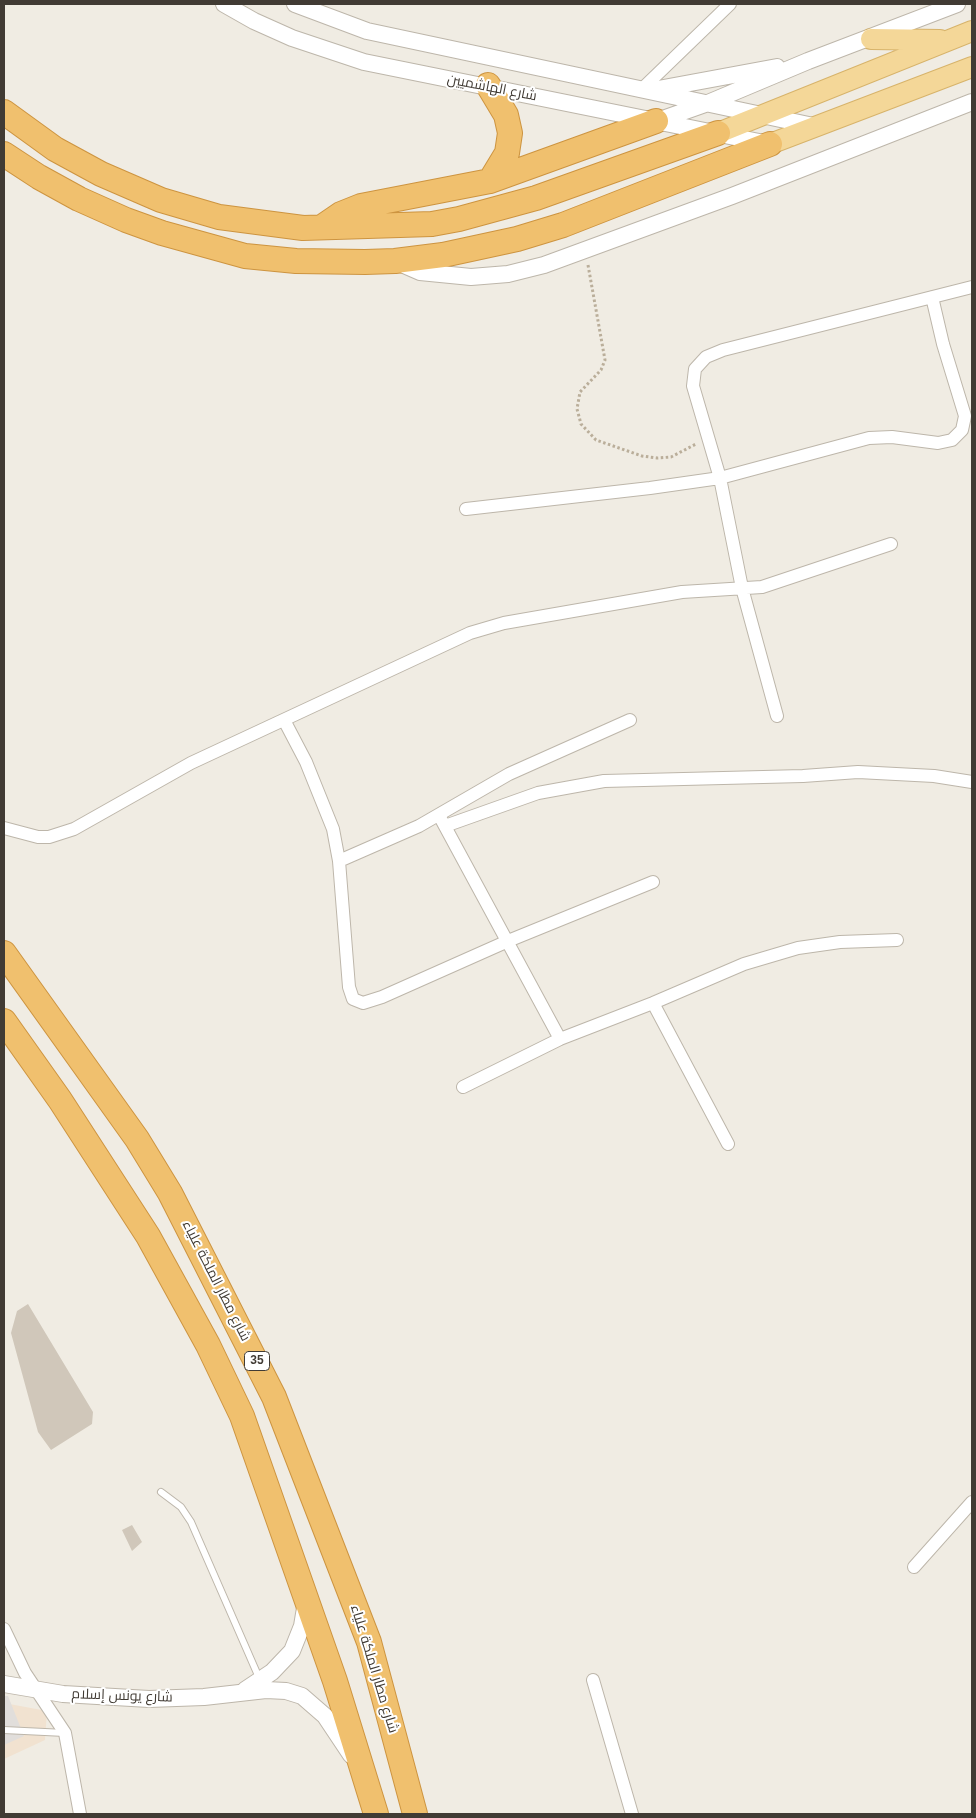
<!DOCTYPE html>
<html>
<head>
<meta charset="utf-8">
<style>
  body { margin:0 }
  #map { position:relative; width:976px; height:1818px; overflow:hidden; background:#f0ece3; font-family:Arial,sans-serif }
  canvas { display:block }
  .frame { position:absolute; inset:0; border:5px solid #413b34; pointer-events:none }
</style>
</head>
<body>
<div id="map">
<canvas width="976" height="1818"></canvas>
<div class="frame"></div>
</div>
<script>
const context = document.querySelector('canvas').getContext('2d');
context.lineJoin = 'round';
function fill(path, color) { context.fillStyle = color; context.fill(path, 'evenodd'); }
const poly = rows => new Path2D(rows.map(r => 'M' + r).join(''));
function trace(path, color, width, dash) { context.strokeStyle = color; context.lineWidth = width; context.lineCap = dash ? 'butt' : 'round'; context.setLineDash(dash || []); context.stroke(path); }
function drawText(font, color, halo, rows, align = 'center') {
  context.font = font + ' Arial,Cairo,sans-serif'; context.lineWidth = 4; context.setLineDash([]); context.textBaseline = 'middle'; context.strokeStyle = halo; context.fillStyle = color; for (const [text, x, y, turn = 0] of rows) {
    context.save(); context.translate(x, y); context.rotate((+turn || 0) * Math.PI / 180); context.textAlign = isNaN(turn) ? turn : align; if (halo) context.strokeText(text, 0, 0); context.fillText(text, 0, 0); context.restore();
  }
}
fill(poly([
  [4,1703,47,1711,45,1740,4,1759]
]), '#f1e2d0');
fill(poly([
  [4,1696,8,1696,24,1736,4,1745]
]), '#e1dedb');
fill(poly([
  [28,1304,93,1412,92,1424,51,1450,38,1432,11,1333,17,1311],
  [132,1525,142,1542,132,1551,122,1530]
]), '#d0c7ba');
const service = poly([
  [161,1492,181,1507,191,1522,260,1680],
  [4,1730,65,1733]
]);
const minor = poly([
  [642,89,730,4],
  [466,509,650,488,720,478,869,438,892,437,938,443,952,440,962,430,965,416,943,344,932,297],
  [777,716,742,588,720,478,693,386,695,369,706,357,723,350,972,287],
  [284,720,306,762,333,829,339,861,419,826,509,774,630,720],
  [441,819,560,1039],
  [445,826,538,793,604,781,803,776,858,772,934,776,972,782],
  [4,828,38,837,49,837,74,829,191,763,470,633,504,623,682,592,762,587,891,544],
  [339,861,349,987,353,999,363,1003,382,997,508,941,653,882],
  [653,1003,728,1144],
  [463,1087,560,1039,653,1003,744,964,798,948,840,942,897,940],
  [914,1567,972,1502],
  [4,1629,25,1673,65,1733,80,1814],
  [593,1680,632,1814]
]);
const tertiary = poly([
  [224,4,254,21,292,38,364,62,769,144],
  [295,4,367,31,818,127],
  [658,89,777,67],
  [657,121,708,103,808,61,957,4],
  [397,262,420,272,471,277,508,274,544,265,732,196,972,102],
  [4,1684,63,1694,149,1699,204,1697,266,1690,286,1691,302,1696,325,1716,351,1755],
  [245,1690,272,1672,292,1651,302,1626,306,1602]
]);
const primary = poly([
  [871,39,940,40],
  [718,133,972,31],
  [770,144,972,67]
]);
const motorway = poly([
  [488,85,506,115,510,133,507,153,490,181],
  [4,112,55,149,101,174,161,200,219,217,303,228,432,224,459,219,536,198,718,133],
  [4,154,39,177,79,199,126,220,162,233,245,256,296,261,365,262,395,261,443,255,517,239,563,225,770,144],
  [322,227,341,214,361,206,490,181,656,121],
  [4,953,137,1139,170,1193,274,1397,369,1642,415,1814],
  [4,1021,60,1100,148,1236,208,1345,242,1416,335,1681,376,1814]
]);
trace(service, '#bdb6aa', 8);
trace(minor, '#bdb6aa', 14);
trace(tertiary, '#bdb6aa', 18);
trace(primary, '#d7b36a', 22);
trace(motorway, '#cd9440', 26);
trace(poly([
  [588,265,605,360,601,370,580,392,577,409,581,424,596,440,642,456,657,458,671,457,696,444]
]), '#baae9a', 3, [2.5, 2.5]);
trace(service, '#fff', 6);
trace(minor, '#fff', 12);
trace(tertiary, '#fff', 16);
trace(primary, '#f4d798', 20);
trace(motorway, '#f0c06e', 24);
for (const [x, y, w] of [
  [257,1361,25]
]) { const box = new Path2D(); box.roundRect(x - w / 2, y - 9.5, w, 19, 4); context.fillStyle = '#fff'; context.fill(box); trace(box, '#413b34', 1); }
drawText('bold 12px', '#413b34', null, [
  ["35",257,1361]
]);
drawText('14px', '#413b34', '#fff', [
  ["شارع الهاشميين",492,88,11],
  ["شارع مطار الملكة علياء",216,1281,63],
  ["شارع مطار الملكة علياء",374,1669,73],
  ["شارع يونس إسلام",122,1696,2]
]);
</script>
</body>
</html>
